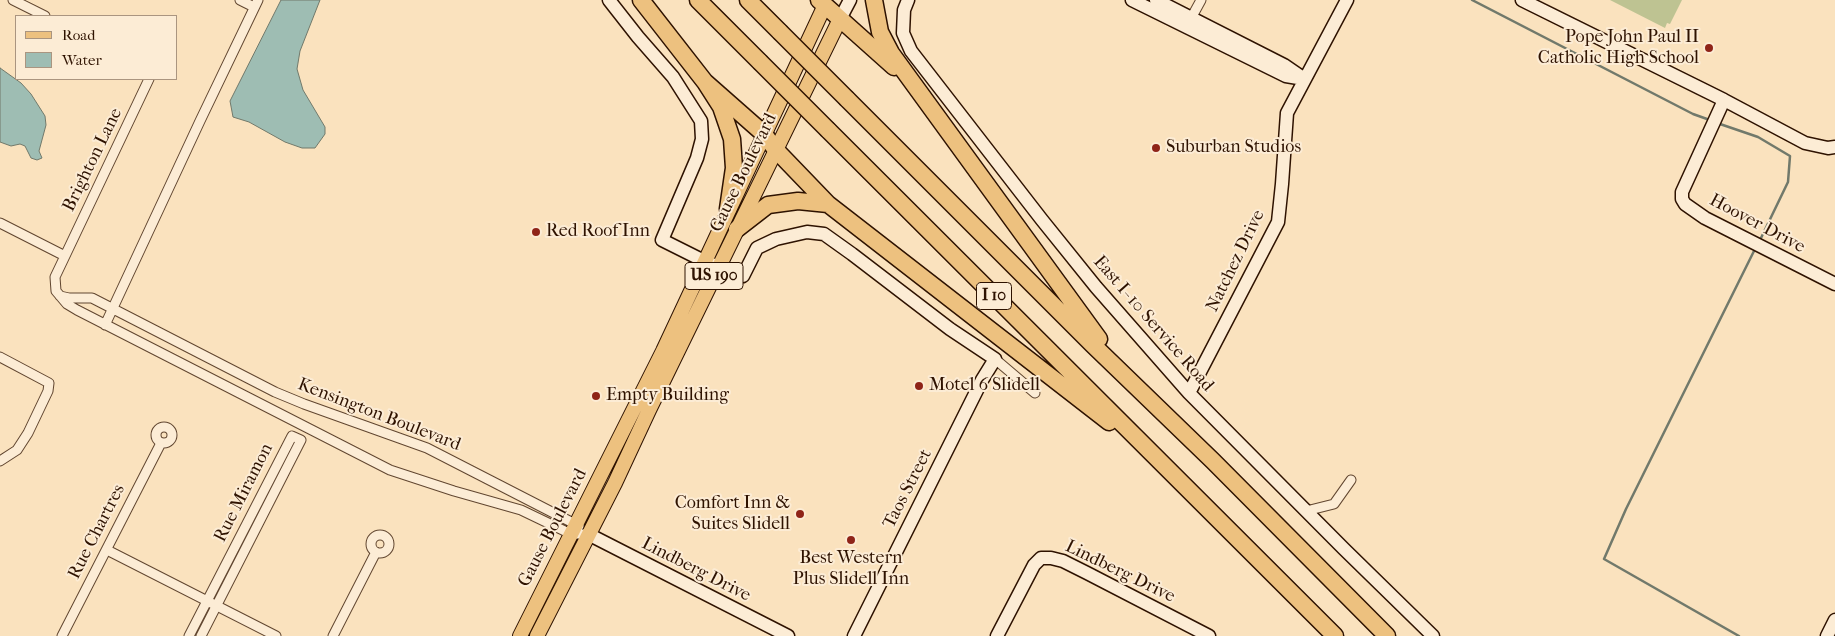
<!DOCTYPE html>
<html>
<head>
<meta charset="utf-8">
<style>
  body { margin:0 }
  #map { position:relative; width:1835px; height:636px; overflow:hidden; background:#fae2be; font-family:"IM FELL French Canon",serif }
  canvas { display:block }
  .legend { position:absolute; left:15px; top:15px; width:162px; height:65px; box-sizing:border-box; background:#fcecd5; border:1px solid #aa9580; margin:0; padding:6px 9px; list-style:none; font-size:15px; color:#2e1200 }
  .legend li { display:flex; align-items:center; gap:10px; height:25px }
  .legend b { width:25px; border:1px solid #aa9580 }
</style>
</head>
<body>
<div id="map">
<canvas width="1835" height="636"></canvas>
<ul class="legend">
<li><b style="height:6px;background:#edc17f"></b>Road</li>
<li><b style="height:14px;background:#9ebdb3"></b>Water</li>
</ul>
</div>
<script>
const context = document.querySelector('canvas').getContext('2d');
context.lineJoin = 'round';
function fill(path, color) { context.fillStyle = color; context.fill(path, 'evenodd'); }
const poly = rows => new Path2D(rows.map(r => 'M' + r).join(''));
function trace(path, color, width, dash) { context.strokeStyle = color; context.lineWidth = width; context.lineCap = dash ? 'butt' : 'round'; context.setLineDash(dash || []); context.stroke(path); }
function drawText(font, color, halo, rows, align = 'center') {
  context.font = font + ' "IM FELL French Canon",serif'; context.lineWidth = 4; context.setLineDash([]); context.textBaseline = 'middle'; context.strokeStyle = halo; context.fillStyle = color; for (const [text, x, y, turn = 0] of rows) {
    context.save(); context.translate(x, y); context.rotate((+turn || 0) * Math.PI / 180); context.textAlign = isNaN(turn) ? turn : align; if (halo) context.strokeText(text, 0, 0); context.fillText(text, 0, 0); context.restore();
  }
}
fill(poly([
  [1610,0,1682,0,1670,24,1667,23,1665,28]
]), '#bec392');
const water = poly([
  [281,0,320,0,300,51,297,69,303,90,325,127,325,134,315,148,302,148,285,142,249,122,233,117,230,101,281,0],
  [0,68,21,83,31,94,45,116,46,125,39,151,42,158,37,160,31,158,25,146,20,144,11,146,0,142,0,68]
]);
fill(water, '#9ebdb3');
trace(water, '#71796b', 1);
trace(poly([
  [1472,0,1693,114,1707,119],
  [1720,124,1758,137,1790,156,1788,182,1761,238],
  [1739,636,1604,559,1626,509,1754,251]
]), '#71796b', 2.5);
const street = poly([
  [13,0,45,16],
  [240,0,254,7],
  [1189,22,1201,0],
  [0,223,65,256,55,277,56,291,67,304,77,310,390,470,454,491,521,510,571,534,588,534],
  [65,256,149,79],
  [60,296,69,298,92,298,275,392,304,404,427,448,579,526],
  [105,325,200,121,258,0],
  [0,357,49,383,48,391,28,433,17,450,0,461],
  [995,359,1035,393],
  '156 435a8 8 0 1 1 16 0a8 8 0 1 1-16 0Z',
  [1306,511,1334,504,1351,480],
  '371 544a9 9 0 1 1 18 0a9 9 0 1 1-18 0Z',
  [107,550,276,636],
  [62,636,161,443],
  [189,636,292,436,301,440,201,636],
  [333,636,376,552]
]);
const secondary = poly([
  [609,0,638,37,673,77,701,121,702,139,697,158,662,240,704,261,743,276,757,248,776,239,807,232,824,234,852,254,950,329,995,359,982,380,854,636],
  [908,0,904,10,903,33,911,51,1042,220,1096,287,1189,393,1344,549,1433,636],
  [1132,0,1286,76,1304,79],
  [1156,0,1284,65,1300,76],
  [1522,0,1724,100,1805,143,1828,148,1835,147],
  [840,19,850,0],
  [1724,100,1682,192,1682,199,1685,204,1705,218,1835,284],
  [1189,393,1278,222,1282,184,1287,113,1347,0],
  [588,534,788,636],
  [997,636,1034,565,1041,558,1051,558,1063,561,1087,573,1209,636],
  [1827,636,1835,620]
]);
const primary = poly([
  [520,636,663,351,825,5],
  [537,636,615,483,649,410,840,19]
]);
const highway = poly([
  [641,0,705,82,721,107,732,139,734,168,728,209],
  [698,0,760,62],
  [748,0,780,32],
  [819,0,894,67],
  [874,0,880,32,891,53,1099,339],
  [705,82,764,134,776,150,828,204,1109,422],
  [847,99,1093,345,1213,461,1387,636],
  [828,130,1335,636],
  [737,229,768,205,798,201,828,204]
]);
trace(street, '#614630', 11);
trace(secondary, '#2e1200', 15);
trace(primary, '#2e1200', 16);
trace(highway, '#2e1200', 19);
trace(street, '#fcecd5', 9);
trace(secondary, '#fcecd5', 12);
trace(primary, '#edc17f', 14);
trace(highway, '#edc17f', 16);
const highwayBridge = poly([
  [780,32,847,99],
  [760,62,828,130]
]);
trace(highwayBridge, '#2e1200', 19, []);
trace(highwayBridge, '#edc17f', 16);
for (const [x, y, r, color] of [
  [1709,48,5,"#8f2418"],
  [1156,148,5,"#8f2418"],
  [536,232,5,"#8f2418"],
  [919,386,5,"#8f2418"],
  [596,396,5,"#8f2418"],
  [800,514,5,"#8f2418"],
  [851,540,5,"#8f2418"]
]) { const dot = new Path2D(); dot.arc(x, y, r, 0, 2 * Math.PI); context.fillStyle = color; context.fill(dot); trace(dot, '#fcecd5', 2); }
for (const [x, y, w] of [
  [714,276,58],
  [994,296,35]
]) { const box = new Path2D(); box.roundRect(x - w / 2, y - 13.5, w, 27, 4); context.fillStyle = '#fcecd5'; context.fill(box); trace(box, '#2e1200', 1); }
drawText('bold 16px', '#2e1200', null, [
  ["US 190",714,276],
  ["I 10",994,296]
]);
drawText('18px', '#2e1200', '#fcecd5', [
  ["Pope John Paul II",1699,38,"right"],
  ["Catholic High School",1699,59,"right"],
  ["Suburban Studios",1166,148],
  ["Red Roof Inn",546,232],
  ["Motel 6 Slidell",929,386],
  ["Empty Building",606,396],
  ["Comfort Inn &",790,504,"right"],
  ["Suites Slidell",790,525,"right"],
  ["Best Western",851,559,"center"],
  ["Plus Slidell Inn",851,580,"center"]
], 'left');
drawText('18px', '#2e1200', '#fcecd5', [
  ["Brighton Lane",93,160,-64],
  ["Gause Boulevard",744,173,-64],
  ["Hoover Drive",1757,224,28],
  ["Natchez Drive",1236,261,-64],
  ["East I- 10 Service Road",1153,324,49],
  ["Kensington Boulevard",379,415,21],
  ["Taos Street",908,489,-63],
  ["Rue Miramon",244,493,-63],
  ["Gause Boulevard",553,528,-63],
  ["Rue Chartres",97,532,-63],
  ["Lindberg Drive",696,570,27],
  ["Lindberg Drive",1120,572,26]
]);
</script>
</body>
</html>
